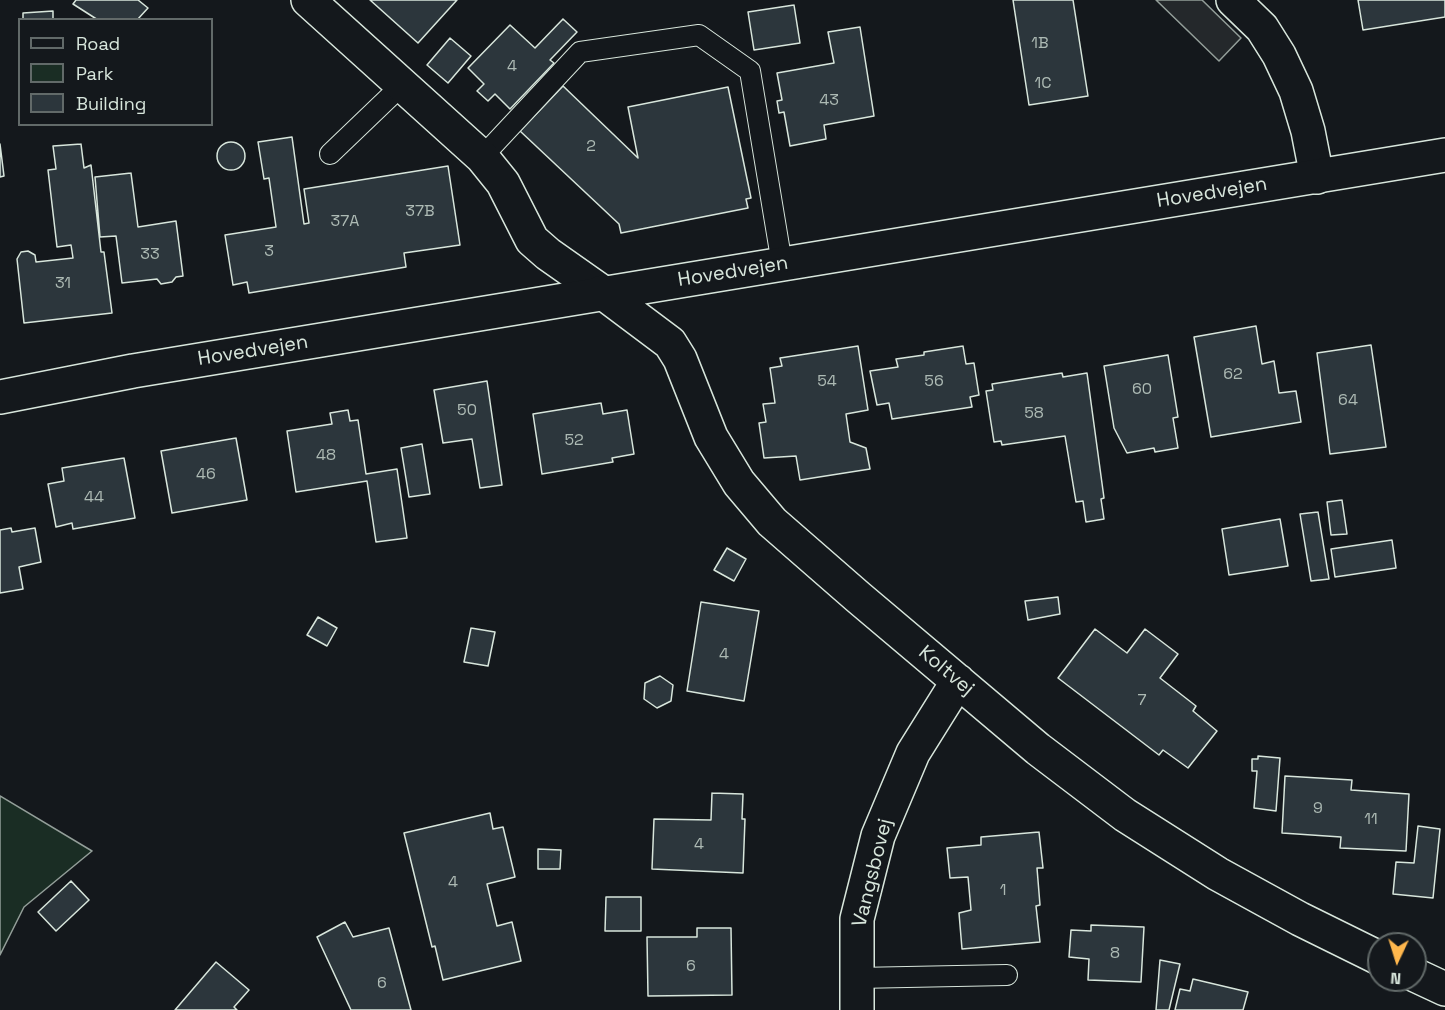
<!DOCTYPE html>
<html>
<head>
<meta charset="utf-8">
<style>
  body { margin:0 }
  #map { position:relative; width:1445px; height:1010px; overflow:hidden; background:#14181c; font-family:"Space Grotesk",sans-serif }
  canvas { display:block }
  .legend { position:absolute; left:18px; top:18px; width:195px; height:108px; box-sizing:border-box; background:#14181c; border:2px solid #626a69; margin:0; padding:8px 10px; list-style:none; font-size:18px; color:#d8e6dc }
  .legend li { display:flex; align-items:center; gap:12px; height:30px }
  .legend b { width:30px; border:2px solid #626a69 }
  .north { position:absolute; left:1367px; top:932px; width:60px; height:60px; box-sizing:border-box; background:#14181c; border:2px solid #626a69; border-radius:50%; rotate:184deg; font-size:16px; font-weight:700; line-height:24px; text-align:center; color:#d8e6dc }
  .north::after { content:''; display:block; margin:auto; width:21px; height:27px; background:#ffb74d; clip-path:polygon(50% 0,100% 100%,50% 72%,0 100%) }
</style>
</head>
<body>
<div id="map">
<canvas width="1445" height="1010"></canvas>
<ul class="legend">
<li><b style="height:8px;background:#14181c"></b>Road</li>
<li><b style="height:16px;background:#1a2d24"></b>Park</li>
<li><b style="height:16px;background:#2c363c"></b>Building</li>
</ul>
<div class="north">N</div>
</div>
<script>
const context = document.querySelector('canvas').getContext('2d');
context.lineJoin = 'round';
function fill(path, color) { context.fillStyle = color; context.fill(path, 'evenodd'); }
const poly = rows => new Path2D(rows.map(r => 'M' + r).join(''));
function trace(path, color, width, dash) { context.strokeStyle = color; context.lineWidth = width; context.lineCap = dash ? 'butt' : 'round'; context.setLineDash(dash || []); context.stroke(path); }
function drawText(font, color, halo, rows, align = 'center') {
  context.font = font + ' "Space Grotesk",sans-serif'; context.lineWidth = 4.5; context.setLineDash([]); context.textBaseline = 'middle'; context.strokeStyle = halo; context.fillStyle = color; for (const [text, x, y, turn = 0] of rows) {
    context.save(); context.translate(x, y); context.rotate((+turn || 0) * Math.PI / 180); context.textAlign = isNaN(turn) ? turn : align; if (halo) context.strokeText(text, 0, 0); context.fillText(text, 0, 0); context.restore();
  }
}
const green = poly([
  [0,796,92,851,24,907,0,955,0,796]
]);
fill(green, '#1a2d24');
trace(green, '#939e99', 1.5);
const parking = poly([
  [1156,0,1202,0,1241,38,1219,61,1156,0]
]);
fill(parking, '#24282b');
trace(parking, '#939e99', 1.5);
const building = poly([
  [76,0,138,0,148,8,137,20,98,20,73,4,76,0],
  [370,0,457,0,418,43,370,0],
  [1013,0,1073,0,1088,96,1029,105,1013,0],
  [1358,0,1445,0,1445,17,1363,30,1358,0],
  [794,5,800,43,754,50,748,12,794,5],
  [53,11,53,20,23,20,23,13,53,11],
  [563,19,577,32,550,60,554,63,510,109,495,94,488,101,477,91,484,84,468,68,510,25,535,48,563,19],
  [860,27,874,116,824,125,826,139,790,146,784,112,779,113,777,101,782,100,777,73,834,63,828,32,860,27],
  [450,38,471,56,448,83,427,65,450,38],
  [563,86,638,158,628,107,728,87,751,198,746,199,748,208,621,233,619,224,520,131,563,86],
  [292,137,304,224,309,223,304,189,448,166,460,245,404,253,406,267,249,293,247,282,233,285,225,235,276,227,269,178,264,179,258,142,292,137],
  '217 156a14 14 0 1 1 28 0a14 14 0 1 1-28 0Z',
  [0,144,4,176,0,177,0,144],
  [81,144,84,168,91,165,101,252,104,252,112,313,24,323,17,259,21,252,28,251,35,255,36,262,73,258,71,245,57,247,48,170,56,169,53,146,81,144],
  [131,173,138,227,176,221,183,276,176,277,172,282,161,284,157,279,122,283,116,236,100,237,95,177,131,173],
  [1256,326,1262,364,1274,361,1279,393,1296,391,1301,422,1211,437,1194,337,1256,326],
  [1371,345,1386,447,1330,454,1317,353,1371,345],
  [858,346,868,410,846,414,850,442,866,448,870,469,800,480,796,456,764,458,759,423,766,422,763,404,775,403,770,368,782,366,780,358,858,346],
  [963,346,966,364,974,363,979,395,970,397,972,407,892,419,889,403,877,405,870,371,898,367,896,359,924,355,924,352,963,346],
  [1168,355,1178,417,1173,418,1178,448,1155,452,1154,448,1127,453,1114,428,1104,366,1168,355],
  [1062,373,1063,377,1087,373,1104,498,1101,499,1104,519,1086,522,1083,501,1076,502,1065,436,1002,445,1001,441,994,442,986,391,993,390,992,384,1062,373],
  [487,381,502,485,480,488,472,439,443,443,434,390,487,381],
  [601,403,603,414,627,410,634,454,612,458,613,462,542,474,533,414,601,403],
  [348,410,350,421,358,420,366,474,397,469,407,538,376,542,367,481,296,492,287,431,332,424,330,413,348,410],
  [236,438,247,500,172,513,161,451,236,438],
  [422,444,430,494,409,497,401,448,422,444],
  [124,458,135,518,73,529,72,523,56,527,48,484,64,481,62,468,124,458],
  [1342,500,1347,534,1331,535,1327,502,1342,500],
  [1318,512,1329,579,1311,581,1300,514,1318,512],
  [1280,519,1288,566,1229,575,1222,529,1280,519],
  [11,528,12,532,35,528,41,562,19,567,23,589,0,593,0,530,11,528],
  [1392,540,1396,568,1335,577,1331,549,1392,540],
  [727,548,746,559,734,581,714,570,727,548],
  [1058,597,1060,614,1028,620,1025,601,1058,597],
  [701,602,759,611,744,701,687,691,701,602],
  [318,617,337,628,327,646,307,635,318,617],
  [471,628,495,632,488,666,464,662,471,628],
  [1095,629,1127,653,1145,629,1178,654,1160,678,1196,706,1193,711,1217,731,1188,768,1163,750,1159,755,1058,678,1095,629],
  [660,676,673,685,671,701,657,708,644,699,645,683,660,676],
  [1258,756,1280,758,1276,811,1254,808,1257,771,1252,771,1252,759,1258,759,1258,756],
  [1285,776,1352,780,1351,790,1409,794,1406,851,1340,848,1341,837,1282,833,1285,776],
  [712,793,743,794,742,819,745,819,743,873,652,869,654,819,711,820,712,793],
  [490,813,493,829,503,827,515,877,487,884,497,926,512,922,521,961,443,980,435,946,432,947,404,833,490,813],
  [1418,826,1440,829,1433,898,1393,894,1396,862,1414,863,1418,826],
  [1039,832,1043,868,1037,868,1040,905,1036,906,1040,942,962,949,959,913,971,910,968,877,950,878,947,848,981,845,981,837,1039,832],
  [538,849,561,850,560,869,538,869,538,849],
  [71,881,89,900,56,931,38,912,71,881],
  [606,897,641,897,641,931,605,931,606,897],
  [345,922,353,937,389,928,411,1010,351,1010,317,937,345,922],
  [1091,925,1144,927,1141,982,1088,980,1089,959,1069,957,1071,930,1091,931,1091,925],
  [697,928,731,928,732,995,648,996,647,937,697,937,697,928],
  [1160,960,1180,964,1169,1010,1156,1010,1160,960],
  [216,962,249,990,234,1007,237,1010,175,1010,216,962],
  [1193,979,1248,992,1243,1010,1175,1010,1180,989,1190,991,1193,979]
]);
fill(building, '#2c363c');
trace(building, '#d8e6dc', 1.5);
const lane = poly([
  [330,154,402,85],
  [482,157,580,52,699,35,750,71,782,264],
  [857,978,1007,975]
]);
const street = poly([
  [308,0,482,157,503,183,532,240,548,254,602,292],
  [1233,0,1262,28,1279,55,1296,91,1308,131,1317,177]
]);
const secondary = poly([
  [602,292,670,343,680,359,711,437,739,483,772,522,858,597,1038,749,1125,815,1218,874,1300,919,1379,958],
  [0,397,133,371,1445,155],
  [1415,975,1445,989],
  [857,1010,857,919,878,836,913,753,958,681]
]);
trace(lane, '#d8e6dc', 22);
trace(street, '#d8e6dc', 36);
trace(secondary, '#d8e6dc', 36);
trace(lane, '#14181c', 20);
trace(street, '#14181c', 33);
trace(secondary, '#14181c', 33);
drawText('16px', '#adbab4', null, [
  ["1B",1040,44],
  ["4",512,67],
  ["1C",1043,84],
  ["43",829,101],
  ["2",591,147],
  ["37B",420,212],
  ["37A",345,222],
  ["3",269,252],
  ["33",150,255],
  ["31",63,284],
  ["62",1233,375],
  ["54",827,382],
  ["56",934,382],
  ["60",1142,390],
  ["64",1348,401],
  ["50",467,411],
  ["58",1034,414],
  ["52",574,441],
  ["48",326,456],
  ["46",206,475],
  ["44",94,498],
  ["4",724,655],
  ["7",1142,701],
  ["9",1318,809],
  ["11",1371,820],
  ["4",699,845],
  ["4",453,883],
  ["1",1003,891],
  ["8",1115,954],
  ["6",691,967],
  ["6",382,984]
]);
drawText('20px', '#d8e6dc', '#14181c', [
  ["Hovedvejen",1212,193,-9],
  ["Hovedvejen",733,272,-9],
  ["Hovedvejen",253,351,-9],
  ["Koltvej",946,671,40],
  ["Vangsbovej",873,873,-76]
]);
</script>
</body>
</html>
